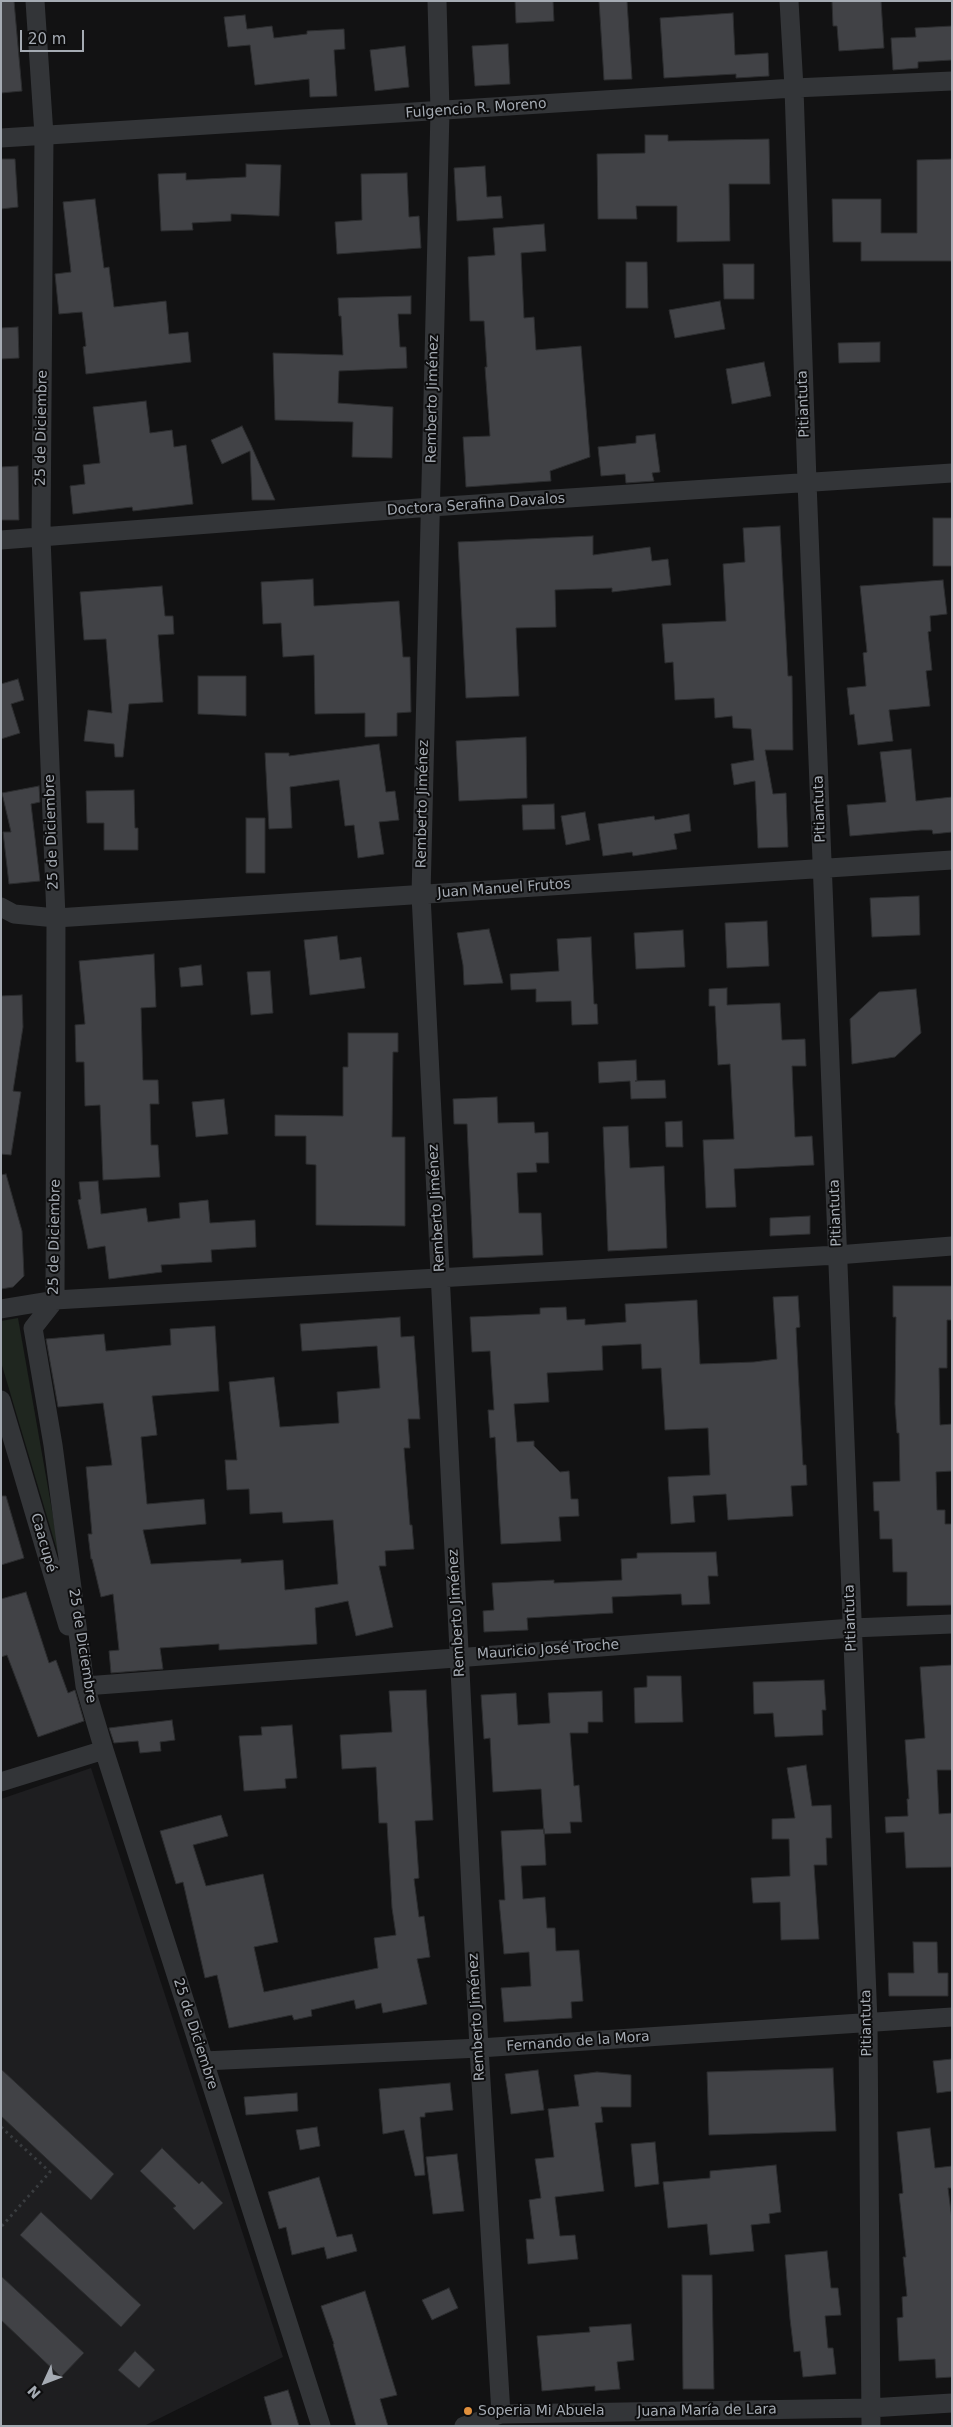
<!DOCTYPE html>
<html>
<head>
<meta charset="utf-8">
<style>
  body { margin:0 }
  #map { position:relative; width:953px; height:2427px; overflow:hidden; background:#121213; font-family:"DejaVu Sans",sans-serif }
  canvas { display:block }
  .frame { position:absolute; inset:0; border:2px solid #a5abb3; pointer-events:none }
  .north { position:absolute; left:20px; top:2357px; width:50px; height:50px; -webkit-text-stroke:4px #0d0d0e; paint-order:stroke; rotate:227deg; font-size:14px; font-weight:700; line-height:20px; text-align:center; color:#a5abb3 }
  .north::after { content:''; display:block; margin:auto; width:18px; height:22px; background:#a5abb3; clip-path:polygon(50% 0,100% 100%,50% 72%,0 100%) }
  .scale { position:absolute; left:20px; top:30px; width:64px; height:22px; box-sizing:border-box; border:2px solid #a5abb3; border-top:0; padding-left:6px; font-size:15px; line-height:18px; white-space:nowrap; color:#a5abb3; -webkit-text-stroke:4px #0d0d0e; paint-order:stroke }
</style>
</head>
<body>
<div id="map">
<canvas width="953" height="2427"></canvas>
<div class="frame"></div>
<div class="north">N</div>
<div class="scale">20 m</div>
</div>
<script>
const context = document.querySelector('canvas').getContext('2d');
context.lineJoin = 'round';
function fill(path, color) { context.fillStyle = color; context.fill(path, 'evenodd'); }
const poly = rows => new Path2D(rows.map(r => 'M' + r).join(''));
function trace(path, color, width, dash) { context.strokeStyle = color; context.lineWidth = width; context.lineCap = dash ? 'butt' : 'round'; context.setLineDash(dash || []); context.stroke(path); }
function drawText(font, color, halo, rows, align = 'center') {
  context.font = font + ' "DejaVu Sans",sans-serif'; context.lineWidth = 4; context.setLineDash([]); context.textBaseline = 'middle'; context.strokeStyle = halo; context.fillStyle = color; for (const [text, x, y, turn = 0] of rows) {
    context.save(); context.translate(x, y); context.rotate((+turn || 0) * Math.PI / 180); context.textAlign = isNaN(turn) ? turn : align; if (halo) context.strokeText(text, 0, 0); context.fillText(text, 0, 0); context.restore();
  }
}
fill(poly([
  [91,1768,283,2357,144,2426,1,2426,1,1799]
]), '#1e1e20');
fill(poly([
  [18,1318,62,1567,1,1362,1,1321]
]), '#1f261f');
const building = poly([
  [1,1,14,1,22,91,1,93,1,1],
  [515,1,553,1,554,21,516,23,515,1],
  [599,1,627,1,632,79,604,80,599,1],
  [832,1,881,1,884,48,839,51,837,26,833,26,832,1],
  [733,13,735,55,768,53,769,76,736,78,736,74,664,78,660,18,733,13],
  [245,15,247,29,272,26,274,38,307,34,307,31,344,29,345,49,334,50,337,96,310,97,309,79,255,85,250,45,228,47,224,17,245,15],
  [952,26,952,60,918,62,918,68,893,70,891,38,916,37,915,28,952,26],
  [508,44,510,84,475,86,472,46,508,44],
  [405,46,409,87,375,91,370,50,405,46],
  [645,135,668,135,668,141,769,139,770,184,729,184,730,241,677,242,677,206,636,206,637,219,598,219,597,154,645,153,645,135],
  [1,159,15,159,18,207,1,209,1,159],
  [952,159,952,261,861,261,861,242,833,242,832,199,881,199,881,233,917,233,917,160,952,159],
  [246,164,281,165,279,216,231,214,231,221,192,223,193,230,161,231,158,174,186,173,186,180,246,177,246,164],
  [485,166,487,197,501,196,503,218,457,221,454,168,485,166],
  [407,173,409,217,419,216,421,248,337,254,335,222,362,220,361,174,407,173],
  [95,199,104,268,109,267,114,307,166,301,169,334,188,332,191,362,86,374,83,347,86,346,82,312,59,314,55,274,71,272,63,202,95,199],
  [544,224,546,251,521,253,524,318,534,317,536,350,581,346,590,457,550,471,551,481,466,487,463,437,490,436,485,367,487,367,484,321,470,321,468,257,495,255,493,228,544,224],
  [626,262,647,262,648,308,626,308,626,262],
  [723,264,754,264,754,299,724,299,723,264],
  [411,296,411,314,398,314,400,347,406,347,407,368,339,371,338,403,393,407,392,458,352,457,353,422,275,420,273,353,343,355,341,316,339,316,338,298,411,296],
  [720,301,725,329,675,338,669,310,720,301],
  [18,327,19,358,1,359,1,328,18,327],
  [880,342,880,362,839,363,838,343,880,342],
  [764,362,771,396,732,404,726,369,764,362],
  [146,401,150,433,172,430,174,447,186,445,193,504,133,511,132,507,73,514,70,486,85,484,83,465,100,463,93,407,146,401],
  [242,426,251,445,275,500,252,500,250,451,222,464,211,440,242,426],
  [655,434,660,472,652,473,654,481,626,483,625,474,601,476,598,447,636,443,636,436,655,434],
  [18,466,19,520,1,520,1,467,18,466],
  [933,518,952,518,952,566,933,566,933,518],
  [780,526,788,676,792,676,793,750,765,750,773,794,786,793,788,847,758,848,755,781,734,785,731,764,754,760,751,729,733,728,732,716,715,718,714,698,675,700,673,662,665,663,662,624,726,621,723,564,745,562,743,528,780,526],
  [593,536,593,555,650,547,652,561,668,559,671,585,612,592,612,588,555,590,556,627,516,628,519,696,466,698,458,542,593,536],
  [313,579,314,606,399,601,403,657,410,657,411,712,397,713,397,736,365,737,365,713,315,714,314,655,283,657,281,623,263,624,261,582,313,579],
  [943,580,947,614,930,616,931,631,928,632,932,670,926,671,930,706,889,710,893,741,858,745,854,714,850,715,847,688,866,686,863,653,867,652,860,586,943,580],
  [162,586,165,616,173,616,174,634,158,635,163,702,129,704,123,757,115,757,114,744,84,741,88,710,112,713,106,639,84,640,80,592,162,586],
  [198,676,246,676,246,716,198,714,198,676],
  [18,679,24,700,11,704,20,733,1,739,1,684,18,679],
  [526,737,527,798,459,801,456,741,526,737],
  [379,744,386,792,395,791,399,820,379,822,384,854,358,858,354,825,345,826,339,780,290,787,292,828,269,829,265,753,289,753,289,756,379,744],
  [911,749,916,801,952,797,952,832,933,834,932,830,921,830,850,836,847,805,886,802,880,752,911,749],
  [39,786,40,802,31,804,40,881,9,884,3,832,11,832,2,793,39,786],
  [134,790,135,828,138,828,138,850,104,850,104,823,87,823,86,791,134,790],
  [554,804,555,829,523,830,522,805,554,804],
  [585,812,590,840,566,845,561,816,585,812],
  [689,814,691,831,674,834,677,849,633,856,632,852,603,856,598,824,654,816,655,820,689,814],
  [246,818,265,818,265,873,246,873,246,818],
  [919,896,920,935,872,937,870,898,919,896],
  [767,921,769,966,727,968,725,923,767,921],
  [489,929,503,983,464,985,463,965,457,933,489,929],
  [683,930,685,967,636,969,634,933,683,930],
  [337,936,340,960,361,957,365,988,310,995,304,940,337,936],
  [591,937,594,1004,597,1004,598,1024,572,1025,571,1001,536,1002,536,989,511,990,510,974,559,971,557,939,591,937],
  [154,954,156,1007,141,1008,143,1080,158,1080,159,1104,150,1104,151,1145,158,1145,160,1177,103,1180,100,1105,85,1106,84,1062,76,1062,75,1025,85,1024,79,961,154,954],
  [201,965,203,985,181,987,179,968,201,965],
  [270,971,273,1013,251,1015,247,972,270,971],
  [727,988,727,1005,780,1003,782,1040,805,1039,806,1066,792,1066,795,1137,812,1136,814,1165,734,1169,736,1207,706,1208,703,1140,734,1139,730,1064,718,1065,715,1006,709,1006,709,989,727,988],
  [916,989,921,1033,895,1057,852,1064,850,1019,879,992,916,989],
  [22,995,23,1027,13,1091,21,1092,11,1155,1,1154,1,996,22,995],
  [348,1033,398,1033,398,1052,393,1052,392,1137,405,1137,405,1226,316,1225,316,1165,306,1164,306,1136,275,1136,275,1115,343,1116,343,1067,348,1067,348,1033],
  [636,1060,637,1081,635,1081,665,1080,666,1098,631,1099,630,1081,599,1083,598,1062,636,1060],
  [497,1097,498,1123,534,1122,535,1133,548,1132,549,1163,536,1163,537,1172,517,1173,519,1213,541,1213,543,1255,473,1258,467,1124,454,1124,453,1099,497,1097],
  [224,1099,228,1134,196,1137,192,1102,224,1099],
  [682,1121,683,1147,666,1147,665,1122,682,1121],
  [628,1126,630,1168,664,1166,667,1248,608,1251,603,1127,628,1126],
  [6,1174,22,1231,24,1276,13,1287,1,1289,1,1175,6,1174],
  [98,1181,101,1214,146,1208,148,1222,180,1218,179,1203,208,1200,210,1223,255,1220,256,1247,211,1250,212,1262,161,1265,162,1272,109,1279,105,1246,88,1249,78,1200,81,1199,79,1182,98,1181],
  [810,1216,810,1234,770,1236,770,1218,810,1216],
  [893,1286,952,1286,952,1320,947,1320,947,1368,939,1368,940,1425,952,1424,952,1471,936,1472,937,1510,945,1510,945,1524,952,1524,952,1605,907,1606,907,1572,893,1572,892,1539,880,1539,879,1511,874,1511,873,1482,900,1481,899,1433,897,1433,895,1404,896,1317,893,1317,893,1286],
  [798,1296,800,1327,796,1328,803,1465,806,1465,807,1485,791,1486,793,1516,728,1520,726,1494,693,1496,695,1522,671,1524,668,1477,710,1475,708,1428,665,1430,661,1368,642,1369,641,1344,602,1346,603,1370,547,1373,549,1402,514,1404,517,1442,534,1441,534,1446,560,1472,569,1471,571,1499,578,1499,579,1516,559,1517,561,1541,501,1544,495,1437,490,1438,488,1410,494,1410,490,1351,472,1352,470,1317,540,1314,540,1308,566,1307,567,1320,585,1319,585,1325,626,1322,625,1304,697,1300,700,1364,754,1362,777,1359,773,1297,798,1296],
  [400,1317,401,1337,414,1336,420,1419,408,1419,410,1448,404,1448,410,1525,412,1525,414,1549,385,1551,386,1566,379,1566,393,1627,356,1636,348,1601,315,1608,317,1644,219,1650,219,1644,160,1648,163,1669,111,1673,109,1651,119,1650,113,1594,101,1597,92,1559,91,1559,88,1534,92,1534,86,1467,112,1465,103,1403,58,1407,46,1339,104,1334,106,1351,171,1345,170,1329,215,1326,219,1391,152,1396,157,1435,141,1437,147,1504,204,1499,206,1524,143,1530,151,1564,241,1559,241,1563,283,1560,285,1590,338,1584,333,1520,283,1523,282,1512,250,1514,249,1489,227,1490,225,1460,237,1460,229,1382,274,1377,280,1427,339,1423,337,1392,380,1388,377,1346,302,1351,300,1324,400,1317],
  [1,1496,6,1496,24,1558,1,1565,1,1496],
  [716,1552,718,1576,708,1576,710,1604,682,1605,681,1594,612,1597,613,1613,527,1618,528,1630,484,1632,483,1611,494,1610,492,1583,554,1580,554,1583,622,1580,621,1559,637,1558,637,1553,716,1552],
  [26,1592,49,1663,56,1660,68,1693,75,1690,84,1721,38,1737,7,1655,1,1657,1,1599,26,1592],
  [952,1665,952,1770,937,1770,939,1814,952,1813,952,1867,906,1868,904,1832,886,1833,885,1817,908,1816,907,1799,909,1799,905,1740,925,1738,920,1667,952,1665],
  [647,1676,681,1676,683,1722,635,1723,634,1688,647,1687,647,1676],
  [824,1680,826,1710,822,1710,823,1735,775,1737,773,1713,754,1714,753,1682,824,1680],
  [426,1690,433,1820,415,1821,419,1878,414,1879,419,1917,424,1916,430,1957,417,1959,427,2004,383,2013,381,2003,356,2009,354,2000,311,2010,312,2016,294,2020,292,2015,229,2028,217,1975,205,1978,183,1882,176,1884,160,1831,221,1815,228,1836,193,1845,206,1886,263,1874,278,1942,254,1947,264,1992,378,1968,374,1938,396,1935,392,1908,387,1823,379,1823,376,1767,342,1769,340,1735,392,1732,389,1691,426,1690],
  [602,1691,603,1722,588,1722,588,1733,570,1733,574,1786,579,1785,582,1822,570,1822,571,1833,544,1834,541,1789,493,1792,490,1738,484,1739,481,1695,516,1693,518,1725,550,1723,548,1693,602,1691],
  [172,1720,175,1740,160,1742,161,1751,140,1753,138,1741,114,1743,109,1728,172,1720],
  [292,1725,297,1778,285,1779,286,1788,244,1791,239,1736,262,1735,261,1727,292,1725],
  [806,1765,812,1806,831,1805,832,1838,826,1838,827,1865,814,1865,819,1939,781,1940,780,1902,753,1903,751,1878,790,1876,789,1839,772,1839,772,1819,795,1818,787,1768,806,1765],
  [544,1829,546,1865,521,1866,523,1899,545,1897,547,1928,555,1928,556,1951,579,1950,583,2001,571,2002,572,2018,504,2022,501,1988,531,1986,529,1952,504,1954,499,1900,505,1900,501,1831,544,1829],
  [913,1942,937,1942,938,1973,948,1973,948,1996,889,1996,888,1973,914,1973,913,1942],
  [952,2059,952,2091,937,2093,933,2061,952,2059],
  [833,2068,836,2131,709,2135,707,2072,833,2068],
  [1,2069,114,2174,91,2200,1,2116,1,2069],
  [538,2070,544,2110,511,2114,505,2074,538,2070],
  [597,2072,631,2075,631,2107,601,2107,603,2122,595,2123,604,2191,555,2197,560,2236,575,2235,578,2259,528,2264,526,2239,534,2239,529,2200,541,2198,535,2159,554,2157,548,2109,579,2106,574,2075,597,2072],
  [450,2083,453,2110,425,2113,425,2117,420,2117,425,2175,415,2176,404,2130,383,2134,379,2089,450,2083],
  [297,2093,298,2111,246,2115,244,2097,297,2093],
  [317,2127,320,2146,300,2150,296,2130,317,2127],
  [930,2128,935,2168,952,2166,952,2188,948,2188,952,2220,952,2377,936,2378,935,2359,899,2361,897,2318,903,2317,902,2297,907,2296,903,2257,906,2257,899,2194,903,2193,897,2132,930,2128],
  [655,2142,659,2184,635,2187,631,2144,655,2142],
  [162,2148,199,2184,202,2181,223,2203,194,2230,173,2208,176,2206,140,2171,162,2148],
  [457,2154,464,2211,433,2214,426,2157,457,2154],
  [776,2165,781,2212,769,2214,770,2223,751,2225,754,2251,710,2255,707,2224,668,2228,663,2182,710,2178,710,2171,776,2165],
  [319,2177,337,2237,352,2234,357,2251,327,2259,324,2247,292,2255,286,2227,279,2229,268,2192,319,2177],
  [41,2212,141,2305,121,2327,20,2235,41,2212],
  [827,2251,831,2288,838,2288,841,2315,825,2316,828,2348,833,2348,836,2374,803,2377,800,2351,794,2352,790,2319,785,2255,827,2251],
  [682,2275,712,2275,714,2389,683,2389,682,2275],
  [1,2276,84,2353,61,2377,1,2320,1,2276],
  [449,2288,458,2308,432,2320,422,2300,449,2288],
  [365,2291,397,2395,380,2399,388,2426,356,2426,333,2344,334,2344,321,2306,365,2291],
  [631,2324,634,2360,617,2362,620,2389,595,2391,595,2386,542,2391,537,2336,590,2332,589,2327,631,2324],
  [135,2351,155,2370,139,2388,118,2370,135,2351],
  [288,2390,299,2426,272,2426,264,2397,288,2390]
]);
fill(building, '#414246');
trace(building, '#2c2d2f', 1);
trace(poly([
  [1,2127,50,2172,1,2227]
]), '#393c3f', 3, [2.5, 4]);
trace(poly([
  [35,1,44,135,41,537,56,918,55,1300,33,1328,53,1445,85,1686,104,1750,321,2426],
  [437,1,440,111,421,895,479,2048,501,2414],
  [789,1,794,88,807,482,868,2022,871,2426],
  [1,138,794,88,952,81],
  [1,540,431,507,952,473],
  [1,907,14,914,56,918,952,860],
  [1,1309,55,1300,837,1255,952,1246],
  [1,1400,68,1626],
  [85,1686,852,1628,952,1624],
  [1,1782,104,1750],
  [204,2061,479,2048,952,2017],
  [464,2426,501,2414,870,2408,952,2403]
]), '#333538', 19);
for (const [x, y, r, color] of [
  [468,2411,5,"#e18f3c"]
]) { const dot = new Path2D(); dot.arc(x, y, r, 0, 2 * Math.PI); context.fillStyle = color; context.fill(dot); trace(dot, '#0d0d0e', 2); }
drawText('14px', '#a5abb3', '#0d0d0e', [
  ["Fulgencio R. Moreno",476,109,-4],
  ["Remberto Jiménez",433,399,-89],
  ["Pitiantuta",804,404,-92],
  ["25 de Diciembre",42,428,-89],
  ["Doctora Serafina Davalos",476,505,-4],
  ["Remberto Jiménez",423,804,-89],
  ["Pitiantuta",820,809,-92],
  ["25 de Diciembre",52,832,-92],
  ["Juan Manuel Frutos",504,889,-4],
  ["Remberto Jiménez",437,1208,-93],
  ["Pitiantuta",836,1213,-92],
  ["25 de Diciembre",55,1237,-89],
  ["Caacupé",43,1543,74],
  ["Remberto Jiménez",457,1613,-93],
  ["Pitiantuta",851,1618,-92],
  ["25 de Diciembre",82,1646,81],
  ["Mauricio José Troche",548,1650,-4],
  ["Remberto Jiménez",477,2017,-93],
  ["Pitiantuta",867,2023,-91],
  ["25 de Diciembre",195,2034,72],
  ["Fernando de la Mora",578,2042,-4],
  ["Juana María de Lara",707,2411,-1]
]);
drawText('14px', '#a5abb3', '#0d0d0e', [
  ["Soperia Mi Abuela",478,2411]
], 'left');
</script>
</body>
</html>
